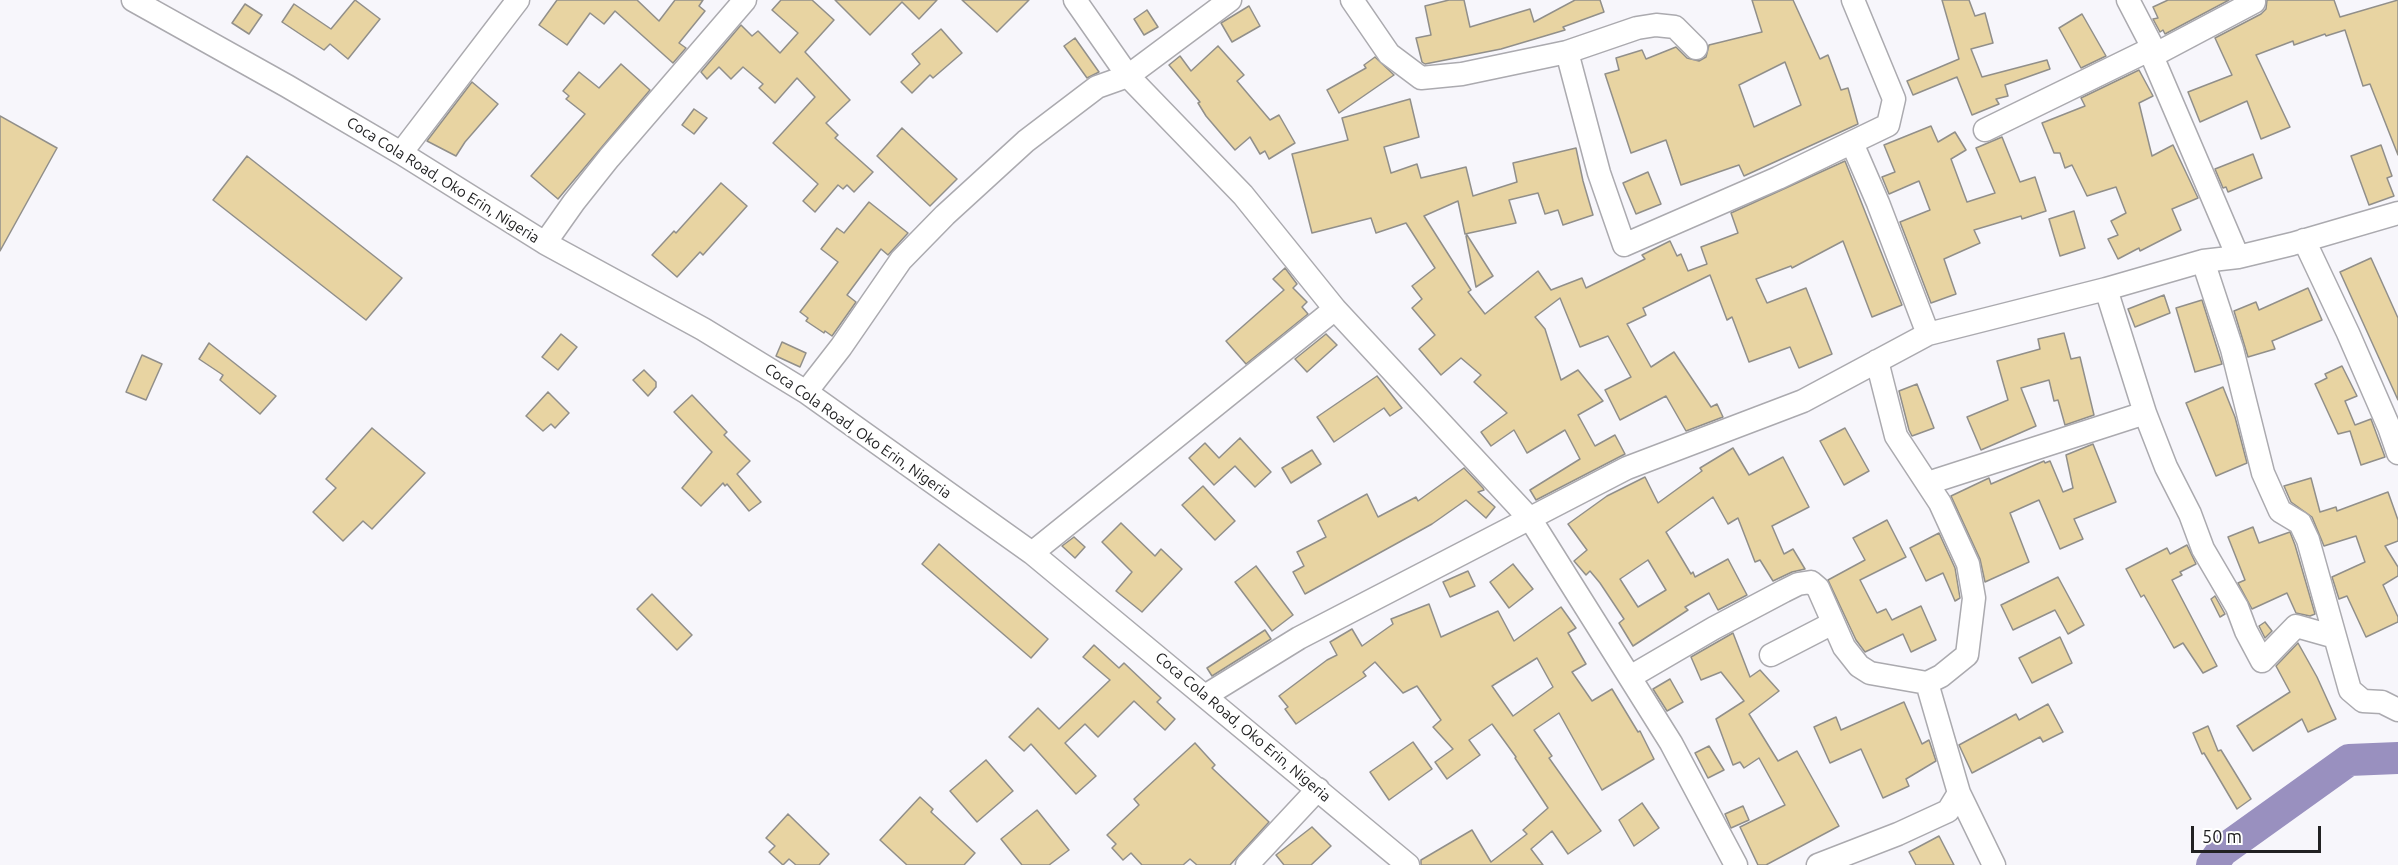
<!DOCTYPE html>
<html>
<head>
<meta charset="utf-8">
<style>
  body { margin:0 }
  #map { position:relative; width:2398px; height:865px; overflow:hidden; background:#f7f6fb; font-family:Ubuntu,sans-serif }
  canvas { display:block }
  .scale { position:absolute; left:2191px; top:826px; width:130px; height:27px; box-sizing:border-box; border:3px solid #212122; border-top:0; padding-left:8px; font-size:18px; line-height:21px; white-space:nowrap; color:#212122; -webkit-text-stroke:4px #fff; paint-order:stroke }
</style>
</head>
<body>
<div id="map">
<canvas width="2398" height="865"></canvas>
<div class="scale">50 m</div>
</div>
<script>
const context = document.querySelector('canvas').getContext('2d');
context.lineJoin = 'round';
const poly = rows => new Path2D(rows.map(r => 'M' + r).join(''));
function trace(path, color, width, dash) { context.strokeStyle = color; context.lineWidth = width; context.lineCap = dash ? 'butt' : 'round'; context.setLineDash(dash || []); context.stroke(path); }
function fill(path, color) { context.fillStyle = color; context.fill(path, 'evenodd'); }
function drawText(font, color, halo, rows, align = 'center') {
  context.font = font + ' Ubuntu,sans-serif'; context.lineWidth = 5; context.setLineDash([]); context.textBaseline = 'middle'; context.strokeStyle = halo; context.fillStyle = color; for (const [text, x, y, turn = 0] of rows) {
    context.save(); context.translate(x, y); context.rotate((+turn || 0) * Math.PI / 180); context.textAlign = isNaN(turn) ? turn : align; if (halo) context.strokeText(text, 0, 0); context.fillText(text, 0, 0); context.restore();
  }
}
trace(poly([
  [2212,865,2222,851,2349,760,2398,758]
]), '#9990bf', 32);
const building = poly([
  [355,0,380,19,348,59,330,44,324,50,282,22,294,4,331,29,355,0],
  [557,0,637,0,659,21,675,0,703,0,699,6,705,11,679,43,686,48,673,63,615,11,604,24,590,13,567,45,539,25,557,0],
  [781,0,812,0,834,20,805,52,850,100,826,123,838,135,835,138,873,172,854,192,847,185,843,189,838,185,815,212,803,201,818,184,773,143,815,97,797,78,775,103,759,88,763,84,743,67,731,79,719,67,707,79,701,72,741,25,752,36,758,31,780,53,798,33,772,10,781,0],
  [835,0,937,0,919,19,902,2,870,35,835,0],
  [962,0,1029,0,997,32,962,0],
  [1449,0,1464,0,1470,27,1530,9,1534,22,1575,0,1600,0,1604,12,1563,27,1565,30,1501,49,1425,64,1422,62,1416,38,1431,35,1425,6,1449,0],
  [1752,0,1793,0,1820,59,1828,55,1841,90,1848,88,1858,124,1744,176,1739,165,1681,185,1666,140,1631,153,1605,74,1619,70,1616,58,1642,50,1646,59,1676,47,1687,58,1699,61,1706,57,1709,45,1762,32,1752,0],
  [1785,62,1801,105,1754,127,1739,85,1785,62],
  [1942,0,1969,0,1975,16,1985,13,1993,43,1971,49,1982,77,2047,60,2050,69,2005,85,2008,96,1996,99,1999,104,1972,115,1957,77,1913,95,1907,81,1959,59,1942,0],
  [2168,0,2229,0,2165,34,2163,30,2160,32,2153,19,2158,18,2153,7,2168,0],
  [2267,0,2334,0,2340,17,2398,0,2398,155,2370,84,2363,86,2345,30,2326,36,2325,34,2294,45,2293,41,2256,55,2290,127,2261,139,2247,101,2200,122,2188,92,2232,75,2215,38,2261,14,2266,9,2267,0],
  [245,4,262,15,249,34,232,23,245,4],
  [1249,6,1260,26,1232,42,1221,23,1249,6],
  [1147,10,1158,27,1144,35,1134,19,1147,10],
  [2082,14,2106,56,2081,68,2059,28,2082,14],
  [941,29,962,53,933,78,930,75,912,93,901,82,920,64,912,54,941,29],
  [1075,38,1099,72,1087,78,1064,46,1075,38],
  [1218,46,1244,75,1237,81,1270,120,1279,115,1295,143,1269,159,1265,151,1260,154,1250,137,1235,150,1206,116,1198,103,1200,102,1169,65,1180,56,1191,71,1218,46],
  [1375,57,1394,75,1339,113,1327,90,1366,68,1364,65,1375,57],
  [621,64,650,90,558,199,531,176,585,114,566,99,569,96,563,91,579,72,599,88,621,64],
  [2139,70,2153,96,2139,103,2152,156,2173,145,2198,198,2172,209,2181,230,2140,251,2139,248,2118,259,2108,239,2118,235,2111,221,2126,213,2116,187,2087,196,2072,165,2065,168,2060,153,2054,153,2042,123,2085,106,2081,98,2139,70],
  [472,82,498,104,465,142,456,156,427,141,472,82],
  [1410,99,1419,137,1384,147,1391,173,1417,164,1421,178,1466,167,1473,196,1517,182,1513,163,1576,148,1583,181,1593,215,1563,225,1558,210,1545,214,1538,193,1509,200,1516,223,1465,234,1458,201,1424,216,1471,290,1468,292,1485,314,1538,271,1551,290,1582,278,1586,288,1645,259,1642,255,1670,241,1677,256,1681,254,1688,271,1707,264,1701,247,1738,233,1731,213,1845,161,1902,305,1872,317,1843,241,1792,268,1791,266,1756,279,1767,303,1806,288,1832,354,1799,368,1790,347,1749,362,1732,317,1727,320,1710,275,1643,308,1646,315,1627,324,1651,367,1674,352,1711,407,1717,404,1723,417,1686,431,1666,396,1620,420,1605,390,1631,377,1608,336,1580,347,1560,298,1535,317,1545,329,1561,380,1578,370,1603,401,1578,415,1595,446,1615,435,1625,454,1536,500,1530,490,1580,459,1565,430,1527,453,1514,430,1491,446,1481,432,1507,413,1474,382,1481,375,1461,358,1441,375,1419,349,1435,335,1412,308,1422,299,1412,286,1435,268,1406,223,1376,233,1371,218,1312,233,1292,154,1348,140,1342,118,1410,99],
  [694,109,707,118,694,134,682,125,694,109],
  [0,116,57,148,0,251,0,116],
  [1931,126,1938,142,1955,132,1966,150,1951,159,1967,202,1995,193,1976,148,2002,137,2020,182,2035,177,2046,211,2022,219,2021,216,1974,230,1980,243,1944,259,1956,294,1931,303,1900,222,1930,210,1919,181,1889,194,1882,177,1895,172,1884,145,1931,126],
  [902,128,957,179,930,206,877,156,902,128],
  [2381,145,2392,176,2387,178,2394,196,2369,205,2351,156,2381,145],
  [2253,154,2262,178,2228,192,2226,187,2223,188,2215,169,2253,154],
  [247,156,402,278,366,320,213,200,247,156],
  [1648,172,1661,204,1636,214,1623,183,1648,172],
  [721,183,747,206,703,255,700,252,677,277,652,255,674,231,676,233,721,183],
  [869,202,908,233,888,255,881,249,847,295,856,302,832,336,825,331,824,333,806,321,808,318,800,312,838,262,821,249,837,228,844,233,869,202],
  [2074,211,2085,248,2060,256,2049,219,2074,211],
  [1467,235,1493,276,1476,287,1466,236,1467,235],
  [2371,258,2398,318,2398,400,2340,272,2371,258],
  [1285,268,1297,284,1293,288,1307,302,1302,307,1308,314,1246,364,1226,341,1284,290,1273,279,1285,268],
  [2308,288,2322,320,2272,341,2275,349,2248,357,2234,311,2256,302,2259,310,2308,288],
  [2164,295,2170,313,2135,327,2128,309,2164,295],
  [2202,300,2222,364,2195,372,2176,308,2202,300],
  [2064,333,2071,359,2080,357,2094,415,2065,425,2058,400,2054,401,2049,380,2021,388,2036,426,1981,450,1967,417,2008,400,1997,361,2040,349,2038,339,2064,333],
  [561,334,577,347,558,370,542,357,561,334],
  [1326,334,1337,345,1307,372,1295,359,1326,334],
  [782,342,806,353,800,367,776,356,782,342],
  [209,343,276,396,260,414,220,380,223,375,199,359,209,343],
  [142,355,162,364,146,400,126,392,142,355],
  [2342,366,2357,396,2345,401,2355,425,2371,419,2385,457,2361,465,2350,431,2338,434,2315,384,2327,378,2325,374,2342,366],
  [644,370,656,382,656,387,648,396,633,380,644,370],
  [1377,376,1402,408,1390,416,1384,408,1334,442,1317,417,1377,376],
  [1917,384,1934,428,1912,436,1909,430,1899,391,1917,384],
  [2223,387,2235,417,2247,463,2216,476,2186,403,2223,387],
  [548,392,569,413,555,428,551,424,543,431,526,416,548,392],
  [692,395,727,432,724,435,750,461,737,474,761,502,749,511,727,484,725,486,723,483,701,506,682,488,712,452,674,412,692,395],
  [372,428,425,473,372,529,363,521,343,541,313,512,336,488,326,479,372,428],
  [1845,428,1869,471,1844,485,1820,441,1845,428],
  [1240,438,1271,472,1255,487,1235,466,1214,485,1189,458,1205,443,1219,458,1240,438],
  [2093,444,2116,502,2074,519,2083,539,2060,549,2039,500,2010,513,2029,562,1985,582,1980,559,1951,496,1989,478,1991,484,2044,461,2045,463,2050,461,2063,492,2073,488,2066,455,2093,444],
  [1733,448,1749,475,1783,457,1809,507,1772,526,1784,554,1793,549,1805,569,1792,572,1773,581,1760,560,1755,562,1738,518,1728,524,1713,497,1666,532,1691,574,1693,572,1695,577,1728,559,1747,595,1718,610,1709,593,1685,607,1688,610,1633,646,1619,623,1624,619,1600,583,1590,571,1586,575,1574,561,1587,550,1568,524,1607,496,1645,477,1658,503,1702,471,1700,468,1733,448],
  [1648,560,1666,590,1638,607,1620,579,1648,560],
  [1312,450,1321,464,1291,483,1282,468,1312,450],
  [1464,468,1483,488,1484,490,1478,492,1495,507,1486,518,1466,500,1432,524,1305,594,1293,572,1304,566,1297,552,1326,537,1318,521,1367,494,1378,517,1416,497,1418,501,1464,468],
  [2311,478,2320,512,2336,507,2337,511,2388,492,2398,520,2398,541,2385,546,2398,567,2398,576,2383,585,2398,617,2398,622,2366,637,2347,596,2339,599,2332,577,2365,562,2356,536,2324,546,2312,517,2291,502,2284,486,2311,478],
  [1203,486,1235,521,1215,540,1182,505,1203,486],
  [1887,520,1906,557,1860,580,1877,613,1886,609,1892,620,1921,606,1936,640,1911,652,1903,634,1865,652,1856,640,1828,580,1865,560,1853,538,1887,520],
  [1121,523,1155,556,1161,549,1182,569,1142,612,1116,591,1132,572,1102,542,1121,523],
  [2253,527,2259,543,2290,532,2295,545,2315,614,2310,616,2296,613,2287,593,2252,609,2238,583,2245,580,2228,537,2253,527],
  [1939,533,1955,568,1960,598,1955,601,1943,573,1926,581,1910,548,1939,533],
  [1074,537,1085,547,1075,558,1062,546,1074,537],
  [939,544,1048,639,1031,658,922,564,939,544],
  [2187,545,2196,564,2180,572,2182,575,2172,580,2217,666,2203,673,2183,643,2174,648,2144,595,2141,597,2126,569,2167,548,2170,554,2187,545],
  [1513,564,1533,589,1509,608,1490,582,1513,564],
  [1256,566,1293,615,1272,631,1235,582,1256,566],
  [1468,571,1475,586,1450,597,1443,582,1468,571],
  [2058,577,2084,625,2068,634,2055,610,2013,630,2001,605,2058,577],
  [652,594,692,635,677,650,637,609,652,594],
  [2215,596,2225,614,2220,617,2211,599,2215,596],
  [1429,604,1441,637,1498,611,1514,641,1561,607,1576,628,1568,633,1586,664,1572,672,1592,701,1612,689,1638,732,1640,731,1654,759,1602,790,1559,713,1534,730,1552,756,1549,758,1601,831,1568,854,1552,831,1531,849,1543,865,1421,865,1421,860,1472,830,1491,862,1527,834,1523,830,1548,808,1515,758,1516,757,1492,724,1469,740,1480,755,1447,779,1435,762,1453,749,1433,727,1441,720,1417,686,1403,693,1375,662,1363,672,1366,676,1296,724,1285,709,1288,707,1279,696,1327,660,1337,655,1330,642,1352,629,1362,646,1393,624,1391,619,1429,604],
  [1537,658,1553,687,1513,716,1492,686,1537,658],
  [2265,622,2272,631,2265,638,2259,626,2265,622],
  [1265,630,1271,639,1212,676,1207,668,1265,630],
  [1733,633,1750,677,1760,670,1779,691,1749,714,1778,761,1797,751,1839,826,1766,865,1758,865,1740,827,1785,805,1759,758,1744,768,1740,762,1733,765,1716,719,1744,701,1721,672,1701,680,1691,657,1733,633],
  [2060,637,2072,663,2032,683,2019,658,2060,637],
  [2298,643,2317,677,2336,719,2308,732,2302,719,2253,751,2237,726,2290,692,2276,666,2298,643],
  [1094,645,1119,668,1124,663,1161,698,1157,702,1175,719,1165,730,1134,701,1098,737,1085,724,1065,743,1096,776,1076,794,1031,744,1024,751,1009,737,1038,708,1059,729,1110,680,1083,657,1094,645],
  [1670,679,1683,702,1667,711,1653,689,1670,679],
  [1904,702,1922,744,1929,740,1936,761,1906,779,1909,786,1883,798,1861,749,1830,763,1814,727,1836,717,1841,730,1904,702],
  [2048,704,2063,732,2043,742,2040,737,1972,773,1959,745,2016,714,2019,720,2048,704],
  [2208,726,2218,751,2221,750,2251,799,2237,809,2204,753,2202,754,2193,733,2208,726],
  [1413,742,1432,769,1389,800,1370,772,1413,742],
  [1195,743,1215,765,1212,768,1269,822,1230,865,1197,865,1190,859,1183,865,1142,865,1131,853,1123,860,1112,848,1116,844,1107,835,1139,805,1134,799,1195,743],
  [1709,746,1724,770,1708,778,1695,753,1709,746],
  [986,760,1013,791,977,822,950,791,986,760],
  [920,797,933,809,931,812,975,853,964,865,907,865,880,840,920,797],
  [1642,803,1659,828,1634,846,1619,820,1642,803],
  [1743,806,1749,820,1731,828,1725,814,1743,806],
  [1037,810,1069,850,1049,865,1022,865,1001,839,1037,810],
  [788,814,829,854,819,865,796,865,789,859,783,865,769,852,775,846,766,838,788,814],
  [1312,827,1331,846,1311,865,1284,865,1276,855,1312,827],
  [1939,836,1954,865,1916,865,1909,852,1939,836]
]);
fill(building, '#e8d4a2');
trace(building, '#918f8a', 1.5);
const minor = poly([
  [133,0,287,86,401,153,545,243,703,329,806,392,1032,553,1408,865],
  [1075,0,1128,76,1243,195,1335,309,1531,520,1671,743,1736,865],
  [1352,0,1389,54,1421,78,1462,74,1567,52,1599,173,1624,245,1778,178,1888,125,1894,99,1853,0],
  [2128,0,2153,48,2152,56,2238,257],
  [1567,52,1637,28,1656,25,1675,27,1696,48],
  [2152,56,2254,2],
  [1985,130,2153,48],
  [1852,143,1878,203,1928,334],
  [401,153,518,0],
  [2304,240,2348,333,2389,427,2398,453],
  [545,243,574,202,609,158,745,0],
  [2203,261,2232,349,2263,473,2280,511,2300,523,2308,540,2350,690,2363,701,2382,702,2398,710],
  [2106,289,2145,413,2166,467,2190,514,2203,549,2237,607,2246,631,2262,661,2296,626,2335,637],
  [806,392,841,347,901,260,945,215,1026,141,1097,87,1128,76,1230,0],
  [1928,483,2145,413],
  [1032,553,1335,309],
  [1771,655,1833,623],
  [1630,677,1714,628,1784,591,1798,584,1811,582,1818,588,1844,647,1859,666,1870,673,1927,683],
  [1205,696,1299,638,1627,468,1803,401,1928,334,2106,289,2203,261,2238,257,2292,244,2398,213],
  [1959,793,1994,865],
  [1247,865,1318,789],
  [1818,865,1898,834,1948,811,1959,793,1927,683,1941,676,1967,655,1974,598,1968,564,1940,503,1896,436,1877,361]
]);
trace(minor, '#abaaaf', 25);
trace(minor, '#fff', 22);
drawText('15px', '#212122', '#fff', [
  ["Coca Cola Road, Oko Erin, Nigeria",443,180,32],
  ["Coca Cola Road, Oko Erin, Nigeria",858,431,35],
  ["Coca Cola Road, Oko Erin, Nigeria",1243,727,40]
]);
</script>
</body>
</html>
